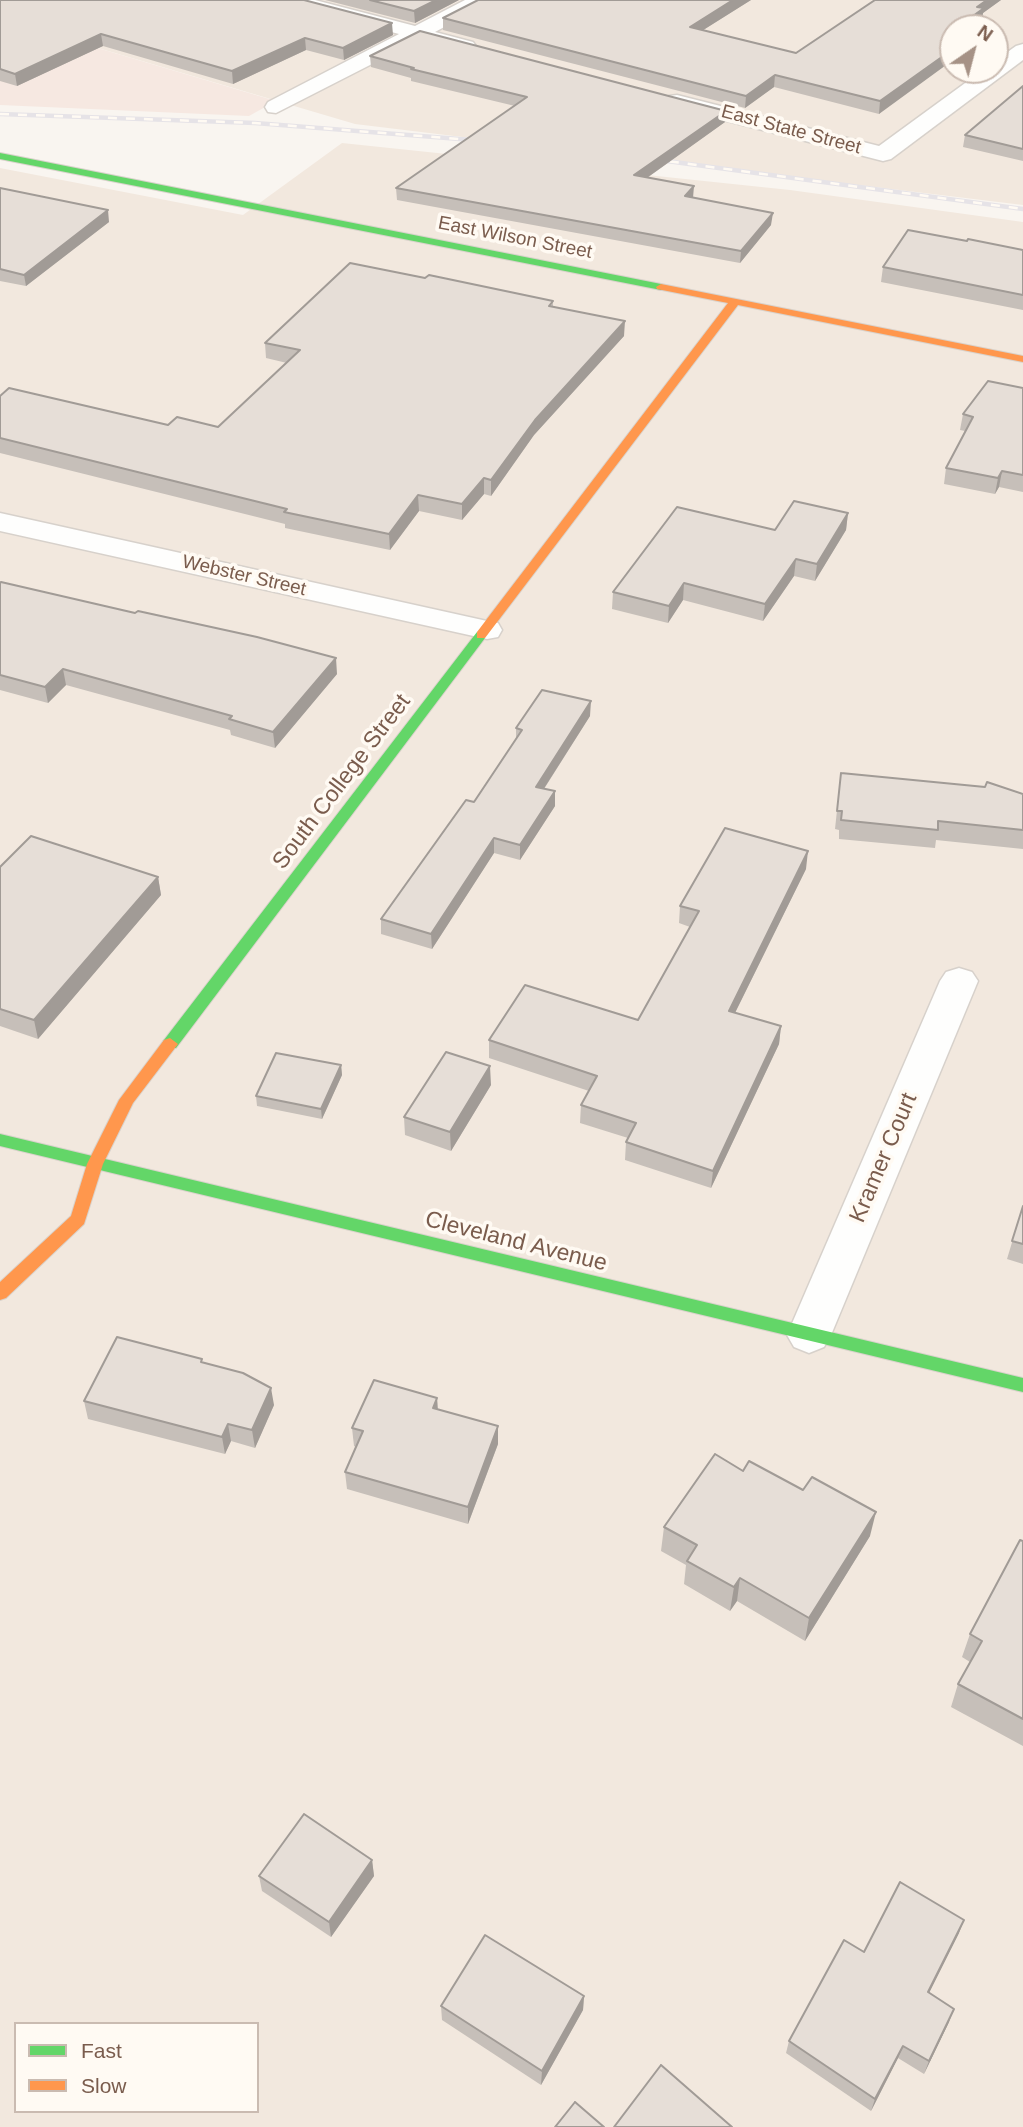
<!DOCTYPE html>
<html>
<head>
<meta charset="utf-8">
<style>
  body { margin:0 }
  #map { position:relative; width:1023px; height:2127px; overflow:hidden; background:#f9f5f0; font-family:Arial,sans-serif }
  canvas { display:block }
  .legend { position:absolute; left:14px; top:2022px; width:245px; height:91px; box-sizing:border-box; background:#fffaf3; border:2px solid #cabbb1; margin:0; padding:9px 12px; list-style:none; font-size:21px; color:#7a5c4d }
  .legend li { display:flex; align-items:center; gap:14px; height:35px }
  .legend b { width:35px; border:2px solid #cabbb1 }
  .north { position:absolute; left:939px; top:14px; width:70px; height:70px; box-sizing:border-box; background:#fffaf3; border:2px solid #cabbb1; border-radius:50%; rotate:35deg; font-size:19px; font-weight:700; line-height:28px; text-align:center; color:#7a5c4d }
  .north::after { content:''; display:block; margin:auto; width:24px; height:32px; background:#a69286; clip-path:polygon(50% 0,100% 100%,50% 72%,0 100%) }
</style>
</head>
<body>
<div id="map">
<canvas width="1023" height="2127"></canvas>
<ul class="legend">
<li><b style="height:9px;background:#63d668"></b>Fast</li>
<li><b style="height:9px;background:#ff974d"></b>Slow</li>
</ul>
<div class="north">N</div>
</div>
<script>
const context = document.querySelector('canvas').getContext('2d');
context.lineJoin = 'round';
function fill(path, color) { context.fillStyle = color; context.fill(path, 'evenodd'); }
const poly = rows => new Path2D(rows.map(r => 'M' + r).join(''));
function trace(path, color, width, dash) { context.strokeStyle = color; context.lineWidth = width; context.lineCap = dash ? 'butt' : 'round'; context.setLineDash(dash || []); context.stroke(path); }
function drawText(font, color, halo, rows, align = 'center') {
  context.font = font + ' Arial,sans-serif'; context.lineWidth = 7; context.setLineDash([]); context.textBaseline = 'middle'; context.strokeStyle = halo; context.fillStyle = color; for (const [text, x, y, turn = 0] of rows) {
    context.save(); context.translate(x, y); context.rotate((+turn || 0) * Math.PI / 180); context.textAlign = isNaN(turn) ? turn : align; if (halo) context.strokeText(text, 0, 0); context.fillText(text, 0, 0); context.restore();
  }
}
fill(poly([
  [0,0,1023,0,1023,205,355,124,0,19],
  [953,28,995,28,995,70,953,70],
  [342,143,790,190,1023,222,1023,2127,0,2127,0,168,243,215],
  [16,2024,257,2024,257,2111,16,2111]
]), '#f2e8de');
fill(poly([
  [0,19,276,101,249,116,0,105]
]), '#f6e8e1');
const street = poly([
  [282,0,315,0,415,26,465,0,490,0,487,4,435,32,473,42,476,46,473,50,466,52,419,40,276,113,268,112,265,107,268,102,399,34,285,4,282,0],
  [1023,44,1023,60,891,159,883,161,669,106,666,101,669,96,677,95,879,146,983,70,995,70,995,61,1016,46,1023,44],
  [0,513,487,621,498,623,502,630,498,637,487,639,0,531,0,513],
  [959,968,972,972,978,981,831,1335,824,1347,809,1353,794,1347,787,1335,940,981,946,972,959,968]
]);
const fast = poly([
  [0,153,661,284,666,287,661,290,0,159,0,153],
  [481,631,485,632,485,638,176,1048,164,1048,162,1044,164,1040,477,632,481,631],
  [0,1134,1023,1378,1023,1392,0,1146,0,1134]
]);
const slow = poly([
  [661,284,1023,356,1023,362,738,305,485,638,477,638,477,632,728,303,657,289,656,287,661,284],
  [170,1038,178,1044,133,1103,103,1164,84,1224,6,1298,0,1300,0,1282,71,1216,87,1164,119,1100,164,1040,170,1038]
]);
trace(street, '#d7d1cb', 3);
trace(fast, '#d9d2cb', 2);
trace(slow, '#d9d2cb', 2);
fill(street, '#fefefd');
fill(fast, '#63d668');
fill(slow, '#ff974d');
const rail = poly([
  [0,114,255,123,485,141],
  [652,159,1023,209]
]);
trace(rail, '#e6e3e7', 4.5);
trace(rail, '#fffaf3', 2.5, [9]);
fill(poly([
  [0,0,393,35,344,60,306,50,233,84,103,46,17,86,0,81],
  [325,0,459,0,415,23],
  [478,0,751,0,703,30,796,53,875,0,1001,0,983,13,982,20,977,24,986,26,985,28,953,28,879,114,774,87,745,108,443,30,443,18],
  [370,56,726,111,725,122,647,178,693,198,771,225,740,263,397,200,396,188,515,106,411,81,411,78,371,67],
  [1023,86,1023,161,963,147,965,135],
  [0,188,109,222,26,286,0,281],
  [967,241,1023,250,1023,310,881,282,883,267],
  [425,278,553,301,553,306,624,336,534,435,491,496,484,494,462,520,419,511,390,550,285,528,285,524,0,453,0,396,168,425,218,427,287,363,266,358,265,343],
  [1023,388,1023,492,999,487,995,494,944,484,946,468,965,431,960,430,963,414],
  [848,513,846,530,815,581,794,576,763,621,683,600,668,623,612,609,613,592,775,530],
  [0,583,337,674,275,748,231,735,230,730,66,685,48,703,0,690],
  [590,716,544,789,555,806,520,860,494,853,432,949,381,934,381,919,474,802,516,739,516,728],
  [841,773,1023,794,1023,849,936,840,935,848,839,839,839,830,835,829],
  [0,867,158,877,161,895,38,1039,0,1026],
  [806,869,735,1013,781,1026,779,1044,711,1188,625,1160,626,1142,628,1138,580,1123,581,1105,589,1091,489,1058,489,1040,638,1020,690,927,679,923,680,906],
  [341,1065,342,1075,322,1119,257,1106,256,1096],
  [491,1085,451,1151,405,1135,404,1117],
  [1023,1206,1023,1264,1007,1259],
  [203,1363,274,1405,255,1448,231,1441,225,1454,88,1419,84,1401],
  [437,1398,438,1409,498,1444,468,1524,347,1489,345,1472,356,1447,354,1446,352,1428],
  [743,1471,870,1536,805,1641,737,1601,730,1611,684,1584,686,1565,661,1551,664,1527],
  [1023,1541,1023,1746,951,1707,958,1684,970,1662,962,1657,970,1634],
  [372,1860,374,1876,331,1937,262,1891,259,1876],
  [959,1933,929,1993,949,2022,924,2074,898,2058,871,2111,786,2053,789,2041,864,1952],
  [584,1996,583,2010,541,2085,442,2020,441,2006]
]), '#c6bfb9');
fill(poly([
  [436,0,459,0,415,23,414,11],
  [733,0,751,0,689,39,690,27],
  [987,0,1001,0,983,13,982,20,971,28,966,21,977,7],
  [392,23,393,35,344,60,343,48],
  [101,34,103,46,17,86,15,74],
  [305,38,306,50,233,84,232,71],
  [953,49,953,60,879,114,880,101],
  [775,75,774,87,745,108,746,96],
  [726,111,725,122,634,187,634,175],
  [694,186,693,198,685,196],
  [108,210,109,222,26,286,24,275],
  [773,213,771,225,740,263,741,251],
  [625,321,624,336,534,435,491,496,491,480,535,420],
  [1002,471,999,487,995,494,998,478],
  [484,478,484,494,462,520,462,504],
  [418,495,419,511,390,550,389,534],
  [848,513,846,530,815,581,817,564],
  [796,559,794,576,763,621,765,604],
  [684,583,683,600,668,623,669,606],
  [336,658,337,674,275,748,273,732],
  [63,669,66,685,48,703,45,687],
  [591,701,590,716,536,801,536,787],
  [555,791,555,806,520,860,520,845],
  [494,838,494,853,432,949,431,934],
  [808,851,806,869,727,1029,729,1011],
  [158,877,161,895,38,1039,34,1020],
  [781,1026,779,1044,711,1188,713,1171],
  [341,1065,342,1075,322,1119,321,1109],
  [490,1066,491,1085,451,1151,450,1132],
  [271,1388,274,1405,255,1448,252,1430],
  [437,1398,438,1416,433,1408],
  [228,1424,231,1441,225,1454,222,1437],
  [498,1426,498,1444,468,1524,468,1507],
  [876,1512,870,1536,805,1641,809,1618],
  [740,1578,737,1601,730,1611,734,1587],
  [372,1860,374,1876,331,1937,329,1922],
  [964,1920,959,1933,923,2005,928,1992],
  [584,1996,583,2010,541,2085,542,2071],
  [954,2009,949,2022,924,2074,929,2061],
  [903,2046,898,2058,871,2111,875,2099]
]), '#a19b96');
const building = poly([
  [0,0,304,0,392,23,343,48,305,38,232,71,101,34,15,74,0,69,0,0],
  [370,0,436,0,414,11,370,0],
  [478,0,733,0,690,27,796,53,875,0,987,0,977,7,984,8,966,21,986,26,983,28,953,28,953,49,880,101,775,75,746,96,443,18,478,0],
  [420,31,726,111,634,175,694,186,685,196,773,213,741,251,396,188,527,97,411,69,414,68,370,56,420,31],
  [1023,86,1023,149,965,135,1023,86],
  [0,188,108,210,24,275,0,269,0,188],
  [908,230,967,241,968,239,1023,250,1023,295,883,267,908,230],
  [350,263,425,278,429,275,553,301,549,306,625,321,535,420,491,480,484,478,462,504,418,495,389,534,284,512,287,509,0,438,0,396,9,388,168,425,177,417,218,427,300,350,265,343,350,263],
  [988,381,1023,388,1023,475,1002,471,998,478,946,468,973,417,963,414,988,381],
  [794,501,848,513,817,564,796,559,765,604,684,583,669,606,613,592,677,507,775,530,794,501],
  [1,582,135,613,138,611,257,637,336,658,273,732,229,719,232,716,63,669,45,687,0,675,0,583,1,582],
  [542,690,591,701,536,787,555,791,520,845,494,838,431,934,381,919,466,800,474,802,522,730,516,728,542,690],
  [841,773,985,787,987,782,1023,794,1023,830,938,821,938,830,841,820,842,811,837,811,841,773],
  [725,828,808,851,729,1011,781,1026,713,1171,626,1142,636,1123,581,1105,597,1076,489,1040,525,985,638,1020,699,911,680,906,725,828],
  [31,836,158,877,34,1020,0,1009,0,867,31,836],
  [446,1052,490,1066,450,1132,404,1117,446,1052],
  [276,1053,341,1065,321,1109,256,1096,276,1053],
  [1023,1206,1023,1244,1012,1241,1023,1206],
  [117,1337,202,1359,201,1362,243,1373,271,1388,252,1430,228,1424,222,1437,84,1401,117,1337],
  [374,1380,437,1398,433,1408,498,1426,468,1507,345,1472,363,1431,352,1428,374,1380],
  [715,1454,743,1471,749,1461,803,1490,812,1477,876,1512,809,1618,740,1578,734,1587,687,1561,697,1545,664,1527,715,1454],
  [1020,1540,1023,1541,1023,1719,958,1684,982,1641,970,1634,1020,1540],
  [304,1814,372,1860,329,1922,259,1876,304,1814],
  [900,1882,964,1920,928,1992,954,2009,929,2061,903,2046,875,2099,789,2041,844,1940,864,1952,900,1882],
  [485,1935,584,1996,542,2071,441,2006,485,1935],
  [661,2065,732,2127,614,2127,661,2065],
  [575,2102,604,2127,555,2127,575,2102]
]);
fill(building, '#e6ded7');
trace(building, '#a19b96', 2);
drawText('19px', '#7a5c4d', '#fffaf3', [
  ["East State Street",791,130,15],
  ["East Wilson Street",515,238,11],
  ["Webster Street",244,576,13]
]);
drawText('23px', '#7a5c4d', '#fffaf3', [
  ["South College Street",342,782,-53],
  ["Kramer Court",884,1158,-67],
  ["Cleveland Avenue",516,1242,14]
]);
</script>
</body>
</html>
